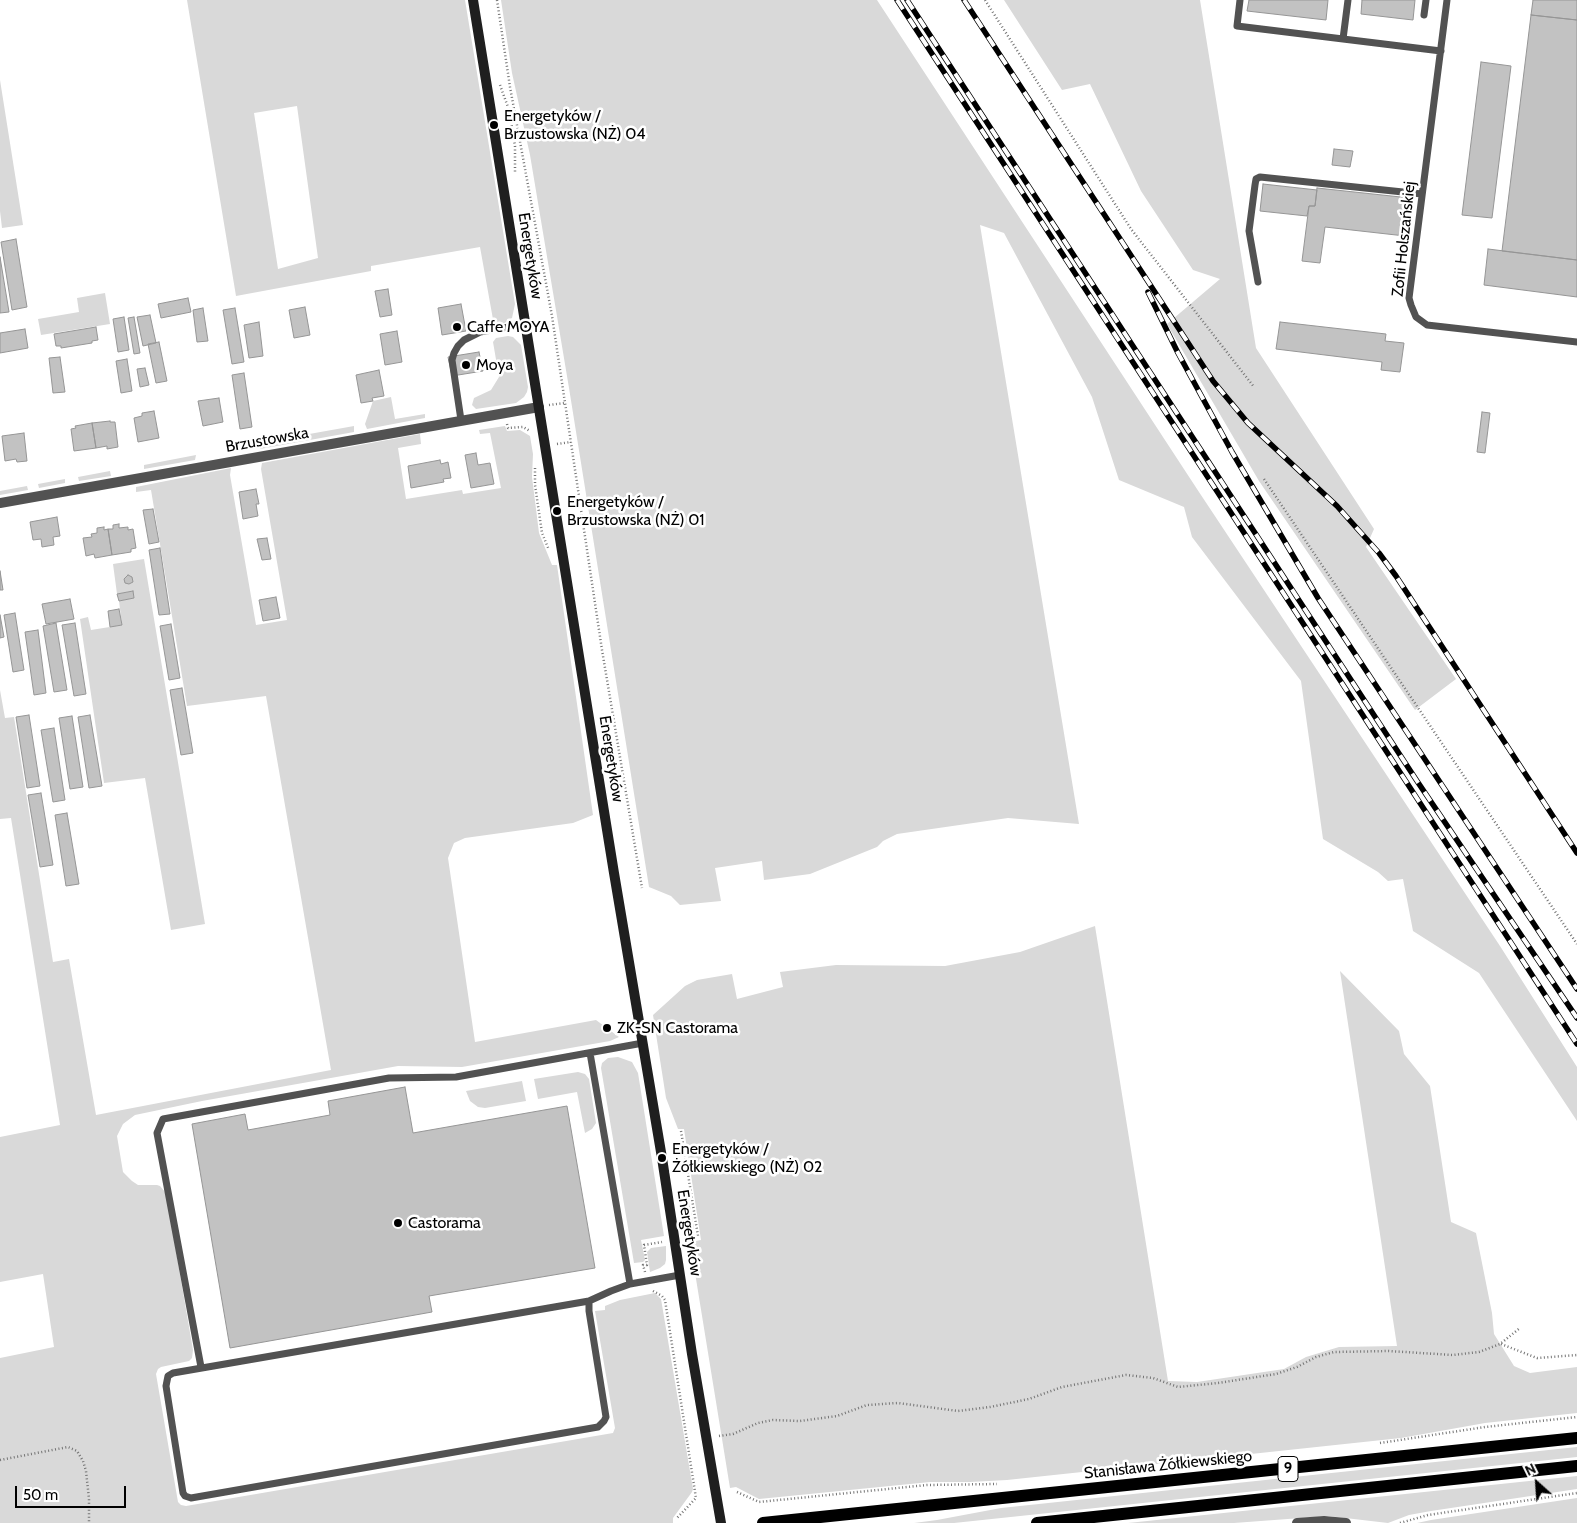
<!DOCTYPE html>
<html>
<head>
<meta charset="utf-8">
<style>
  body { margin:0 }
  #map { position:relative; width:1577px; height:1523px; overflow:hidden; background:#fff; font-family:Cabin,sans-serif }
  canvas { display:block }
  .north { position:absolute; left:1512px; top:1458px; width:50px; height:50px; -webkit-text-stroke:4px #fff; paint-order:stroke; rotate:334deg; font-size:14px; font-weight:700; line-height:20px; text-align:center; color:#000 }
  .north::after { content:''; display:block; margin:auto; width:18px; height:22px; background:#000; clip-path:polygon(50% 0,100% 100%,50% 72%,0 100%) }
  .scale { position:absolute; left:15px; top:1486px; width:111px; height:22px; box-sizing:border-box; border:2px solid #000; border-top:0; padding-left:6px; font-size:15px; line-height:18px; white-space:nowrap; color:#000; -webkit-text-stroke:4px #fff; paint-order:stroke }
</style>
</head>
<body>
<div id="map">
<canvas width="1577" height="1523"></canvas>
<div class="north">N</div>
<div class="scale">50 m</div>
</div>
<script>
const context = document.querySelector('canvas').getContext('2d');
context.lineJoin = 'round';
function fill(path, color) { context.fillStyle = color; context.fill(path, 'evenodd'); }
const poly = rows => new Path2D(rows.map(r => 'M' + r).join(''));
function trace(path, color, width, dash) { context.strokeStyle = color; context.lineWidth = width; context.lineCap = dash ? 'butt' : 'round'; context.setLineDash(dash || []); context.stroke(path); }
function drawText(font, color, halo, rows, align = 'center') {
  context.font = font + ' Cabin,sans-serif'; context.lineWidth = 5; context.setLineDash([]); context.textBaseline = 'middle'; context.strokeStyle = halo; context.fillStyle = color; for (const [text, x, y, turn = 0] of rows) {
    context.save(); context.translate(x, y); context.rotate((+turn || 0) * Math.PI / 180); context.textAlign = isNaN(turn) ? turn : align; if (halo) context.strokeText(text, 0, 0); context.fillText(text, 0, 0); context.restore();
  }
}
fill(poly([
  [187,0,465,0,515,304,512,318,503,324,494,325,480,247,371,266,371,271,236,296],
  [297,106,318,258,278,269,254,113],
  [501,0,877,0,1197,489,1500,946,1577,1067,1577,1121,1479,973,1413,931,1403,879,1388,881,1378,872,1323,839,1301,681,1192,537,1184,507,1119,480,1092,397,1004,233,980,225,1079,824,1008,818,897,834,883,841,877,847,810,874,764,880,762,861,715,868,721,901,680,905,671,896,649,887,569,388,530,155,512,73],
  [1004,0,1200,0,1256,348,1374,529,1366,547,1456,679,1415,710,1259,481,1167,324,1220,279,1193,270,1141,191,1090,84,1062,90],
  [0,80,23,225,2,228,0,211],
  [105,293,110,324,41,335,38,319,79,312,77,298],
  [508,336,513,337,521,345,528,387,527,392,524,397,516,403,476,409,472,405,474,398,491,390,499,377,493,342,496,338],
  [391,397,395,419,425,414,425,418,367,429,365,424,373,401],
  [354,426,354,432,260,449,259,443],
  [505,426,507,431,520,430,530,436,533,454,532,477,539,533,552,565,557,565,593,815,573,823,465,838,454,843,448,858,475,1042,596,1020,619,1037,610,1041,462,1067,398,1066,202,1101,135,1115,123,1124,117,1136,123,1172,132,1181,138,1185,157,1185,160,1186,166,1193,193,1350,192,1358,189,1361,161,1367,158,1369,156,1374,178,1502,181,1505,186,1506,613,1433,615,1428,595,1311,605,1310,605,1306,620,1300,655,1293,661,1299,693,1489,692,1492,673,1518,673,1523,0,1523,0,1358,54,1347,43,1274,0,1282,0,1137,60,1125,11,818,0,819,0,690,5,718,14,717,53,962,69,959,96,1115,331,1070,266,696,187,706,151,490,136,492,136,487,231,468,230,475,256,625,287,620,261,469,262,463,420,434,421,444,398,448,406,499,462,490,463,494,501,488,490,433,480,434,479,430],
  [196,455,195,460,144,469,144,465],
  [110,471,111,476,79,481,78,477],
  [65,479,65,483,39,488,38,484],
  [27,486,28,490,0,495,0,491],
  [144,559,205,924,171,930,145,778,104,783,80,619,88,617,91,630,122,625,119,601,134,598,132,591,117,594,113,564],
  [1095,926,1168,1381,1197,1382,1284,1369,1306,1357,1339,1347,1397,1346,1340,971,1399,1031,1404,1054,1430,1086,1451,1222,1476,1233,1492,1313,1494,1334,1514,1366,1530,1373,1577,1367,1577,1413,1485,1423,1401,1438,1007,1480,970,1482,930,1482,759,1499,736,1487,730,1488,690,1242,701,1240,684,1129,678,1129,666,1098,653,1015,685,986,697,980,732,974,737,999,783,987,780,972,836,965,945,966,1020,952],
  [618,1057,632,1062,638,1073,664,1236,641,1240,645,1260,643,1262,634,1263,601,1068,602,1063,608,1058],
  [578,1072,585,1074,589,1079,596,1123,592,1129,585,1133,577,1092,538,1099,534,1079],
  [522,1081,526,1101,485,1108,478,1107,470,1101,466,1091],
  [686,1190,687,1190,694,1228,691,1232,688,1233],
  [666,1246,666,1260,665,1264,660,1268,650,1272,647,1252,651,1248],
  [1577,1447,1577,1457,954,1523,914,1523,937,1520,1001,1508],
  [1577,1476,1577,1489,1431,1511,1409,1515,1388,1523,1328,1516,1234,1523,1128,1523],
  [1577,1498,1577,1523,1417,1523,1431,1520]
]), '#d9d9d9');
const building = poly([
  [1249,0,1328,0,1326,20,1247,11,1249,0],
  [1362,0,1415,0,1413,20,1361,14,1362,0],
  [1533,0,1577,0,1577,20,1531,15,1533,0],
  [1531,15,1577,20,1577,260,1502,251,1531,15],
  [1481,62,1511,66,1492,218,1462,215,1481,62],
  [1334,149,1353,151,1350,167,1332,165,1334,149],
  [1263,184,1317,190,1315,206,1309,206,1307,216,1260,211,1263,184],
  [1317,188,1410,198,1405,236,1325,227,1320,263,1302,261,1309,206,1315,206,1317,188],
  [16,239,27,307,12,310,1,242,16,239],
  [1488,249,1577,260,1577,297,1484,285,1488,249],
  [0,257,9,312,0,313,0,257],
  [388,289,392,315,380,317,375,291,388,289],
  [188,298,191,312,161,318,158,304,188,298],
  [461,304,466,331,442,335,438,308,461,304],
  [305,307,310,335,294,338,289,310,305,307],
  [203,308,208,341,197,342,193,310,203,308],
  [235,308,244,362,232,364,223,310,235,308],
  [150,315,156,343,143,346,137,317,150,315],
  [124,317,129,350,118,352,113,319,124,317],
  [134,317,140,353,134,354,128,318,134,317],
  [259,322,263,356,249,358,244,325,259,322],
  [1280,322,1386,334,1385,341,1404,343,1400,372,1381,370,1382,362,1276,349,1280,322],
  [96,327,98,340,92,341,92,343,61,348,61,346,56,346,54,334,96,327],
  [25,329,28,348,0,353,0,333,25,329],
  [397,331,402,362,385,365,380,334,397,331],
  [159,342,167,381,156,383,148,344,159,342],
  [479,352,483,371,452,376,448,357,479,352],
  [60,357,65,392,53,393,49,358,60,357],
  [127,359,132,391,121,393,116,361,127,359],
  [145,368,149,385,140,387,137,369,145,368],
  [379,370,384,396,372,398,373,401,361,403,356,375,379,370],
  [244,373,252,427,240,429,232,375,244,373],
  [219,398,223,422,203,426,198,401,219,398],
  [154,411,159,438,138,442,134,418,142,416,142,413,154,411],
  [1482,412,1490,413,1485,453,1477,452,1482,412],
  [110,421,110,422,115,422,118,447,107,449,107,446,96,448,92,423,110,421],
  [92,423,96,448,74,451,71,429,76,428,75,426,92,423],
  [24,433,27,461,17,462,16,459,5,461,2,436,24,433],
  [476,453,478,465,490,463,494,484,471,488,465,455,476,453],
  [440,460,441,464,448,462,451,478,443,479,444,482,411,488,408,466,440,460],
  [256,489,259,504,256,504,258,516,243,519,239,492,256,489],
  [153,509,159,542,149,544,143,510,153,509],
  [57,517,60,536,53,537,54,545,42,547,41,539,33,540,30,522,57,517],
  [119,524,119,528,128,527,128,530,133,529,136,548,131,549,131,552,112,555,108,529,113,529,113,525,119,524],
  [104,527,104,530,108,529,112,555,95,558,94,554,86,556,83,538,92,537,91,534,97,533,97,528,104,527],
  [267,538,271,559,262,560,257,539,267,538],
  [160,548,170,614,159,615,149,550,160,548],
  [0,571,3,590,0,590,0,571],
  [128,575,132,577,133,582,129,584,125,583,124,579,128,575],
  [133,591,134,598,119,601,117,594,133,591],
  [276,597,280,618,263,621,259,600,276,597],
  [70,599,74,619,46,624,42,604,70,599],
  [119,609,122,625,110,627,108,611,119,609],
  [15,613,24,670,13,672,4,615,15,613],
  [0,615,4,637,0,638,0,615],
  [56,623,67,690,54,692,43,626,56,623],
  [75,623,86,694,74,696,62,625,75,623],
  [171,624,180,678,169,680,160,626,171,624],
  [38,630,46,693,34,695,25,632,38,630],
  [182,688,193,753,181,755,170,690,182,688],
  [29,715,40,786,27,788,16,717,29,715],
  [90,715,102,786,89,788,78,717,90,715],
  [72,716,83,787,70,789,59,718,72,716],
  [54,728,65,800,53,802,41,730,54,728],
  [41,793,53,865,40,867,28,795,41,793],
  [67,813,79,884,66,886,55,815,67,813],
  [405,1087,413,1133,567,1106,595,1268,429,1296,432,1312,230,1348,192,1124,245,1114,248,1130,330,1115,328,1101,405,1087]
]);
fill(building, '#c2c2c2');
trace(building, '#969696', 1);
trace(poly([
  [497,0,510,87,552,316,602,650,642,888],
  [985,0,1131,229,1254,387],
  [500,85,509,110,515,146,515,172],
  [549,405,565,403],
  [507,424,508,428,523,427,530,431],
  [557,444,571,442],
  [535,468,535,485,542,533,549,550],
  [1264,479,1577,944],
  [681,1131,698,1236,685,1238],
  [645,1272,643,1265,647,1265,644,1245,662,1242],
  [653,1291,662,1296,665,1300,696,1498,677,1518],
  [1501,1344,1537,1358,1577,1355],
  [719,1436,733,1434,758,1423,773,1420,800,1421,837,1416,867,1405,898,1403,958,1411,990,1407,1029,1399,1062,1387,1126,1375,1153,1378,1178,1387,1218,1383,1276,1374,1297,1367,1316,1357,1334,1352,1389,1351,1453,1355,1479,1352,1500,1344,1520,1328],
  [1380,1443,1485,1427,1577,1417],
  [0,1460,68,1447,77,1451,83,1461,86,1471,89,1499,89,1523],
  [737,1492,759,1502,927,1485,997,1484],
  [1400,1523,1428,1515,1577,1493]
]), '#747474', 2.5, [1, 2.5]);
trace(poly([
  [1240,0,1237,26,1441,51],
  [1447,0,1409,298,1411,305,1416,317,1427,325,1577,342],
  [1424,15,1426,0],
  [1343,39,1348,0],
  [1258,282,1249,231,1255,185,1256,179,1260,177,1422,194],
  [461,420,452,360,454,353,458,346,464,340,480,332,526,324],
  [590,1053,630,1284],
  [589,1301,589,1311,606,1417,604,1421,598,1427,191,1498,185,1496,183,1493,166,1386,168,1376,173,1373,589,1301,611,1291,630,1284,680,1275],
  [201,1367,157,1133,163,1119,389,1078,456,1077,643,1043]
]), '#525252', 7);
trace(poly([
  [0,503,539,407],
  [1297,1523,1324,1521,1346,1523]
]), '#525252', 10);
trace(poly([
  [473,0,614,873,662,1158,692,1354,721,1523]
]), '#1f1f1f', 10);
trace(poly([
  [763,1523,1577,1438],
  [1037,1523,1577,1466]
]), '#000', 12);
const rail = poly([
  [897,0,1577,1044],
  [907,0,1417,781,1577,1018],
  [964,0,1213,381,1248,423,1337,506,1379,553,1396,576,1577,853],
  [1148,292,1178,353,1232,452,1318,598,1577,989]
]);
trace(rail, '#000', 5.5);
trace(rail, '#fff', 4, [11]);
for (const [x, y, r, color] of [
  [494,125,5,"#000"],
  [457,327,5,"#000"],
  [466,365,5,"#000"],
  [557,511,5,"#000"],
  [607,1028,5,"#000"],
  [662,1158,5,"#000"],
  [398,1223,5,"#000"]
]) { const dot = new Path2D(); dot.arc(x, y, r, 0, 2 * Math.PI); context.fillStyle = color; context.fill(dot); trace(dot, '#fff', 2); }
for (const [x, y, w] of [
  [1288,1469,20]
]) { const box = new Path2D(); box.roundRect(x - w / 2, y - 12.5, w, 25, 4); context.fillStyle = '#fff'; context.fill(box); trace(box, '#000', 1); }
drawText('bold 15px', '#000', null, [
  ["9",1288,1469]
]);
drawText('16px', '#000', '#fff', [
  ["Energetyków /",504,116],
  ["Brzustowska (NŻ) 04",504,134],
  ["Caffe MOYA",467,327],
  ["Moya",476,365],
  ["Energetyków /",567,502],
  ["Brzustowska (NŻ) 01",567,520],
  ["ZK-SN Castorama",617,1028],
  ["Energetyków /",672,1149],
  ["Żółkiewskiego (NŻ) 02",672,1167],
  ["Castorama",408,1223]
], 'left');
drawText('16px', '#000', '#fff', [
  ["Zofii Holszańskiej",1404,239,-84],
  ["Energetyków",530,256,81],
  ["Brzustowska",267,440,-10],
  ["Energetyków",611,759,81],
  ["Energetyków",689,1233,81],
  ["Stanisława Żółkiewskiego",1168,1465,-6]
]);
</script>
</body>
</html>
